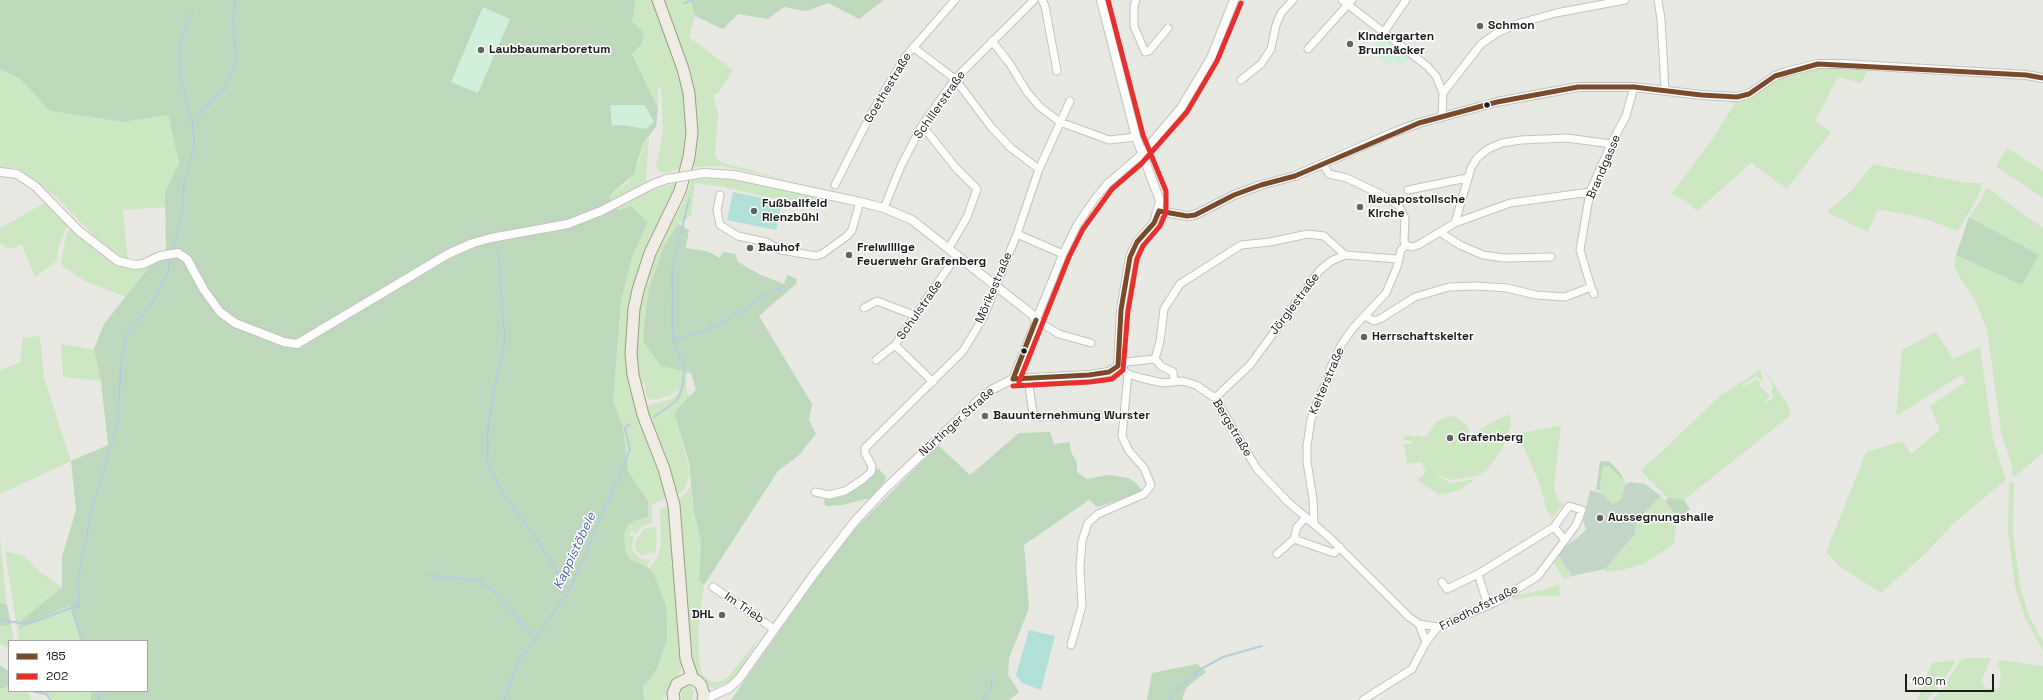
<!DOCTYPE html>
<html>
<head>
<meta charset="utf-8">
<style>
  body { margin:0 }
  #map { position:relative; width:2043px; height:700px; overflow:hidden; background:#e9e9e4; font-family:"Space Grotesk",sans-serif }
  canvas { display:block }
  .legend { position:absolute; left:8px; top:640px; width:140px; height:52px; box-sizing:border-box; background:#fff; border:1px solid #a4a4a4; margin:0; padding:5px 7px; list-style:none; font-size:12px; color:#1b1b1b }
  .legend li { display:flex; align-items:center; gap:8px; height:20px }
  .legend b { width:20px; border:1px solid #a4a4a4 }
  .scale { position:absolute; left:1905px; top:674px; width:89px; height:18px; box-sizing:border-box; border:2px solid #1b1b1b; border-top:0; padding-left:5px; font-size:12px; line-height:14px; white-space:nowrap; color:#1b1b1b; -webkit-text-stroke:3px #fff; paint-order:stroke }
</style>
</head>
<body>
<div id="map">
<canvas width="2043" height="700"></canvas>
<ul class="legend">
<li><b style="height:5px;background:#7a4b2a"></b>185</li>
<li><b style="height:5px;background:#e72f2d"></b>202</li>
</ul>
<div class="scale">100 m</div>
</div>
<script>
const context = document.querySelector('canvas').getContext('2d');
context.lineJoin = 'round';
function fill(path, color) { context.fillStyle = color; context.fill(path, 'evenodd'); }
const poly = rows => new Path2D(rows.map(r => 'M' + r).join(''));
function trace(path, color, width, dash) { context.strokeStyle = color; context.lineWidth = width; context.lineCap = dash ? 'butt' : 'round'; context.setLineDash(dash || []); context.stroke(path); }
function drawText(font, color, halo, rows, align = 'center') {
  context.font = font + ' "Space Grotesk",sans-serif'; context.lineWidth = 3; context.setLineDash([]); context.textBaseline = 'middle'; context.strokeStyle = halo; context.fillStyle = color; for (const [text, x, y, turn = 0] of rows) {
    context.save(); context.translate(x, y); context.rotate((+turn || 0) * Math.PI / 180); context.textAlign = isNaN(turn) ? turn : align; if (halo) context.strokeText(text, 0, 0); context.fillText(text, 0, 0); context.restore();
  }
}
fill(poly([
  [636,0,653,0,658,18,676,63,685,94,687,143,683,168,665,173,658,171,655,163,657,163,663,130,661,89,658,88,658,108,632,54,641,45,632,21],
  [663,0,691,0,695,16,689,37,733,70,718,93,713,95,718,114,715,154,717,159,724,163,787,180,721,166,692,167,697,124,694,90],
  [1843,68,1868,70,1861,83,1838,77,1815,121,1831,132,1787,189,1756,167,1752,162,1697,211,1682,199,1671,194,1715,135,1736,101,1750,98,1771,83,1795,73,1810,69],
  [0,69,20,79,50,111,123,122,168,115,179,163,165,192,166,207,123,210,128,260,106,248,56,197,29,176,16,168,0,169],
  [649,137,646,181,612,201,609,196,628,182,639,162,643,143],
  [2007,148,2043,171,2043,198,1996,166],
  [1873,164,1967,183,1982,183,1979,195,1958,231,1923,218,1878,209,1868,231,1865,231,1827,212,1851,191],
  [720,177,819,197,814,208,724,187,695,183,691,216,678,224,664,246,649,288,654,356,661,366,687,372,686,389,690,397,676,409,690,476,684,489,678,494,647,413,647,406,671,399,679,391,677,390,671,395,655,400,649,399,646,395,645,383,642,383,641,391,636,359,637,310,654,254,682,205,690,186,690,180],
  [679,182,639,268,627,319,628,377,635,406,664,485,666,498,652,505,652,523,643,526,636,533,631,531,629,534,634,537,632,545,633,552,642,559,650,560,647,567,630,559,626,554,624,535,628,525,634,521,648,517,648,501,628,471,623,427,613,401,621,301,632,257,648,222,631,206,618,210,616,208,653,189],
  [1986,187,2043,228,2043,453,2013,478,2011,463,2001,432,1987,330,1975,301,1959,276,1954,265,1956,255,2022,285,2038,255,1969,217,1981,200],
  [48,201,68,223,58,249,57,261,35,277,22,245,8,249,0,243,0,228],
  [71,226,99,252,119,265,136,270,150,266,126,297,85,281,61,265,66,235],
  [1936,332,1953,359,1980,347,1993,438,2006,480,1954,523,1926,553,1881,593,1839,566,1826,552,1866,452,1903,441,1911,454,1940,430,1930,406,1966,382,1962,375,1896,416,1902,350],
  [40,336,44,378,71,461,0,494,0,370,20,362,23,338],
  [61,344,94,349,101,381,63,377],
  [1760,370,1763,380,1761,381,1757,376,1741,386,1742,387,1757,379,1760,383,1760,386,1770,396,1764,403,1765,404,1774,396,1771,392,1773,387,1766,372,1788,405,1791,415,1684,500,1668,498,1640,470,1656,457,1721,395],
  [1510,414,1511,424,1502,450,1487,470,1477,476,1453,480,1445,478,1439,474,1437,475,1451,483,1476,479,1460,490,1439,495,1417,480,1426,472,1421,462,1407,464,1404,444,1411,444,1412,441,1403,440,1404,435,1426,437,1436,422,1445,417,1451,416,1457,417,1467,426,1471,436,1496,420],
  [1561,425,1554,487,1558,500,1565,506,1561,506,1552,519,1546,508,1540,485,1518,434],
  [1603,466,1609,466,1624,479,1626,484,1621,499,1613,504,1601,493,1600,487],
  [2012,481,2014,483,2013,535,2020,586,2029,616,2043,642,2043,651,2025,618,2015,587,2008,531,2009,482],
  [691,485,694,512,701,541,699,581,704,585,698,629,699,659,702,674,710,681,719,682,728,677,761,635,738,673,731,681,715,688,705,686,697,678,689,639,686,577,678,499,686,493],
  [1661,496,1678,518,1673,545,1643,564,1622,570,1606,572,1605,569,1635,534,1637,520],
  [669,504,681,647,681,671,666,696,661,700,644,700,643,687,657,669,667,640,653,572,649,569,657,558,661,546,660,510],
  [652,527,656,529,657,537,655,553,653,555,652,551,645,555,641,555,635,549,635,542,644,529],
  [0,539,7,605,0,603],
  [5,551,24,556,40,572,62,587,22,620,18,630,69,606,82,641,19,641],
  [1557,553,1572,576,1566,579,1564,579,1553,562],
  [1559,584,1561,596,1534,596,1514,600,1511,596,1544,590],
  [11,625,14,641,9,641,9,649,0,643,0,626],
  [1965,658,1991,658,1981,682,1987,689,1999,688,2001,673,1998,666,1999,660,2043,666,2043,700,1932,700,1943,688,1959,662],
  [1954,660,1955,663,1937,690,1926,700,1917,700,1932,663],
  [9,684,9,691,27,691,32,700,0,700,0,688,3,689],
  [685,684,692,687,694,692,692,700,682,700,681,692],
  [41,691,91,691,91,700,54,700]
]), '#cee7c3');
fill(poly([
  [0,0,636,0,632,21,644,33,641,45,632,54,658,108,656,127,643,143,634,174,609,196,618,210,631,206,648,222,632,257,621,301,613,401,623,427,628,471,648,501,648,517,634,521,628,525,624,535,626,554,630,559,647,567,653,572,666,606,667,640,657,669,643,687,644,700,91,700,91,691,147,691,147,641,82,641,69,606,39,619,18,630,22,620,62,587,62,557,76,510,71,461,108,445,101,381,94,349,104,324,150,266,163,259,166,249,165,192,179,163,168,115,123,122,50,111,20,79,0,69],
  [691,0,884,0,859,19,828,3,806,11,784,7,768,19,738,14,723,29,695,16],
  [1969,217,2039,255,2022,285,1956,255],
  [678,224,689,230,686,248,707,251,720,258,723,252,735,254,738,262,761,275,784,284,787,275,797,279,796,284,759,316,812,404,809,420,816,434,799,455,778,471,704,585,699,581,701,541,694,512,689,463,675,414,676,410,696,390,691,373,661,366,644,343,643,337,649,288,664,246],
  [1050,432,1054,444,1070,442,1071,452,1077,463,1077,472,1087,479,1108,475,1128,478,1136,483,1143,492,1097,507,1089,500,1024,545,1029,608,1009,658,1008,675,1019,692,1009,700,731,700,843,541,938,445,970,475,1019,433],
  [1600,461,1610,462,1622,475,1623,480,1609,466,1603,466,1600,487,1601,490,1596,490],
  [878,468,886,477,885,481,870,498,842,505,826,506,824,503,825,499,835,497,868,478],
  [1668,498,1684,500,1690,509,1678,518,1665,501],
  [0,603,7,605,11,625,0,626],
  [1197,664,1206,672,1186,688,1182,700,1147,700,1152,673],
  [0,665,9,671,9,684,3,689,0,688]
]), '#bdd8ba');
fill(poly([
  [1630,482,1645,484,1661,496,1637,520,1635,534,1605,569,1572,576,1557,553,1582,534,1586,529,1583,521,1590,490,1601,493,1613,504,1621,499,1625,485]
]), '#c2d5c7');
fill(poly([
  [483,7,510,19,478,93,451,82],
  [1387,40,1405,54,1405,56,1410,57,1400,66,1394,60,1387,64,1371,50,1378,41],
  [610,105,645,105,654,122,646,129,622,125,612,126]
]), '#d1f0d9');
fill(poly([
  [733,192,782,202,776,230,727,220],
  [1029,630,1055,636,1041,690,1022,683,1016,675]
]), '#b0e0d7');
trace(poly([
  [684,3,694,0],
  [192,122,225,88,236,63,233,21,235,0],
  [498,250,505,340,495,385,488,428,487,460,503,494,533,534,569,591],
  [172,252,182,215,184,181,195,146,192,122,180,76,179,47,192,13],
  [673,339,696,334,719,324,747,308,768,292,782,288],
  [654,417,675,402,680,395,683,384,684,367,673,339,672,271,689,199],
  [428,575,478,581,493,590,534,637],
  [0,620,28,624,79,605],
  [82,641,73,613,79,605,78,579,93,504,117,427,122,352,127,334,155,299,168,271,171,257],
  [0,680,2,680],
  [97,691,99,700],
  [35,692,46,694,51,700],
  [504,700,516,665,569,591,630,450,625,428,630,424],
  [983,700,991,690,992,681],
  [1169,700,1177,690,1201,669,1223,657,1262,646]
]), '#b7ccdc', 2);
const minor = poly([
  [1042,0,1045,6,1057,71],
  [1136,0,1134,6,1134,26,1145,52,1149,51,1168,28],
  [1342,0,1427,66,1436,76,1443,93,1442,116],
  [1658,0,1661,19,1665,90],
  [1384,32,1406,0],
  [992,41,1010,64,1027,92,1040,107,1060,122,1109,140,1136,137],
  [913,47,955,79,992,128,1011,148,1039,169],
  [1308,49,1352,0],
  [1241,80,1261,64,1271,49,1276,25,1281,13,1293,0],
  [1443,93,1481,44,1497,33,1517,24,1556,13,1625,0],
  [921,127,929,134,956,168,977,189,967,217,949,248],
  [1323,164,1329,174,1347,178,1382,195,1399,206,1405,218,1404,241,1406,245],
  [835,185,871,114,905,57,955,0],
  [1408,190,1467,178],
  [720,195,717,210,720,225,738,236,766,242,781,250,816,256,822,254,847,236,852,230,860,202],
  [884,208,901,166,921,127,955,79,1034,0],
  [1455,223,1471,168,1477,158,1488,149,1502,143,1521,140,1567,138,1611,144],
  [1441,233,1460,245,1483,255,1504,258,1551,257],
  [1017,234,1063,254],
  [1406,245,1412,247,1418,245,1455,223,1510,203,1590,192],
  [1594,294,1591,287,1580,250,1590,192,1611,144,1626,116,1634,87],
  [864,308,877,301,916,316],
  [1365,316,1374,321,1380,319,1415,297,1449,287,1477,286,1507,288,1536,295,1565,297,1591,287],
  [1091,343,1059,334,1036,320,1063,254,1077,225,1094,200,1107,184,1142,154],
  [895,345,933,382],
  [876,360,895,345,957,255],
  [1118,366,1128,374,1141,378,1163,383,1182,381,1196,385,1215,398,1257,469,1288,502,1330,538,1409,617,1419,624,1438,627],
  [1122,368,1126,362,1155,359],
  [1028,379,1033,413,1035,417,1099,415],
  [1174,381,1173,372,1161,366,1155,359,1160,341,1164,309,1180,284,1241,245,1270,242,1308,234,1324,236,1345,255],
  [1215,398,1250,365,1319,271,1331,261,1345,255,1398,259],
  [815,492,829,495,845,491,862,480,871,472,872,466,865,453,865,448,963,351,983,318,1017,234,1039,169,1070,101],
  [1314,524,1313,499,1307,462,1307,446,1311,419,1318,400,1328,379,1330,369,1341,345,1353,328,1386,293,1397,267,1401,250,1406,245],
  [1294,539,1297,527,1306,517],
  [1277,554,1294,539,1334,553,1340,547],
  [1478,574,1488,606],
  [1442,582,1447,589,1478,574,1554,527,1569,506,1582,510,1576,525,1565,540],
  [713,587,774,629],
  [1419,624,1426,642],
  [1071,645,1082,606,1080,567,1082,541,1088,523,1098,514,1144,494,1151,485,1144,468,1129,451,1122,436,1128,374],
  [1363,700,1412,669,1426,642,1438,627,1498,601,1538,576,1565,540,1554,527]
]);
const tertiary = poly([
  [1142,154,1181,108,1211,58,1234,0],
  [0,172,17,174,35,186,79,231,118,261,135,265,143,264,160,256,178,253,187,259,204,290,220,312,235,323,284,342,297,344,448,254,473,243,491,238,568,224,601,211,653,184,667,179],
  [704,173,734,175,860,202,884,208,912,220,1034,316,1036,323,1013,379],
  [1159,211,1187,216,1195,215,1234,195,1261,185,1295,176,1395,132,1419,123,1497,102,1578,87,1634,87,1701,95,1737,97,1749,94,1775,76,1786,72,1818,64,1842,64,2026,75,2043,78],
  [703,700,729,688,739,679,814,574,855,521,886,488,982,397,991,390,1013,379,1089,375,1109,372,1118,366,1121,310,1130,257,1137,242,1154,223,1160,201,1136,137,1101,0]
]);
const primary = poly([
  [658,0,683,69,689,93,692,133,689,157,680,191,650,253,638,290,634,309,631,353,633,375,643,415,664,469,674,505,686,659,693,679],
  [674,700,673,693,677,684,689,678,697,681,701,685,704,695,703,700]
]);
trace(minor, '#c2c2c0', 9);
trace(tertiary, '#c2c2c0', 10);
trace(primary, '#9e9b82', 13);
trace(minor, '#fcfcfb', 7);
trace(tertiary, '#fcfcfb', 8);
trace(primary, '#efede3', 11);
const tertiaryBridge = poly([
  [667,179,704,173]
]);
trace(tertiaryBridge, '#c2c2c0', 10, []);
trace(tertiaryBridge, '#fcfcfb', 8);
trace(poly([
  [1159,211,1187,216,1195,215,1234,195,1261,185,1295,176,1419,123,1497,102,1578,87,1634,87,1701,95,1737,97,1749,94,1775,76,1818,64,2026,75,2043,78],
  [1013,379,1089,375,1109,372,1118,366,1121,310,1130,257,1137,242,1154,223,1159,211],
  [1013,379,1036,320]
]), '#7a4b2a', 5);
trace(poly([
  [1019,382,1069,257,1083,229,1112,189,1141,164,1187,112,1217,61,1241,3],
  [1013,386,1090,382,1112,379,1123,370,1128,311,1137,259,1143,246,1160,226,1166,212,1166,191,1143,135,1108,0]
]), '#e72f2d', 5);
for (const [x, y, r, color] of [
  [1480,26,4,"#636361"],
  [1350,44,4,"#636361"],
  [481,50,4,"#636361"],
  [1487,105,3.5,"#1b1b1b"],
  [1360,207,4,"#636361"],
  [754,211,4,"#636361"],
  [750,248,4,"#636361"],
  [849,255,4,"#636361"],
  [1364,337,4,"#636361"],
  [1024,351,3.5,"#1b1b1b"],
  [985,416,4,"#636361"],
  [1450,438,4,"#636361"],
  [1600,518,4,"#636361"],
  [722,615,4,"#636361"]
]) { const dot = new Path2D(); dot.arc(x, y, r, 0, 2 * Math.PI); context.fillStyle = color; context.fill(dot); trace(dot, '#fff', 1.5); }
drawText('bold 12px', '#1b1b1b', '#fff', [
  ["Schmon",1488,26],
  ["Kindergarten",1358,37],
  ["Brunnäcker",1358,51],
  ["Laubbaumarboretum",489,50],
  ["Neuapostolische",1368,200],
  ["Kirche",1368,214],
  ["Fußballfeld",762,204],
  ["Rienzbühl",762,218],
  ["Bauhof",758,248],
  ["Freiwillige",857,248],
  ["Feuerwehr Grafenberg",857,262],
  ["Herrschaftskelter",1372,337],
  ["Bauunternehmung Wurster",993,416],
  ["Grafenberg",1458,438],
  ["Aussegnungshalle",1608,518],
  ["DHL",714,615,"right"]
], 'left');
drawText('12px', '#1b1b1b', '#fff', [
  ["Goethestraße",888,88,-59],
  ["Schillerstraße",940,105,-55],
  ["Brandgasse",1604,167,-67],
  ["Mörikestraße",994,288,-67],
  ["Jörglestraße",1295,304,-53],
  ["Schulstraße",920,310,-55],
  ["Kelterstraße",1327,381,-67],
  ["Nürtinger Straße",957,422,-42],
  ["Bergstraße",1232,428,59],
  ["Im Trieb",744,608,34],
  ["Friedhofstraße",1479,608,-27]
]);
drawText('italic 13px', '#4c63a6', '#fff', [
  ["Kappistöbele",575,551,-65]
]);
</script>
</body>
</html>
